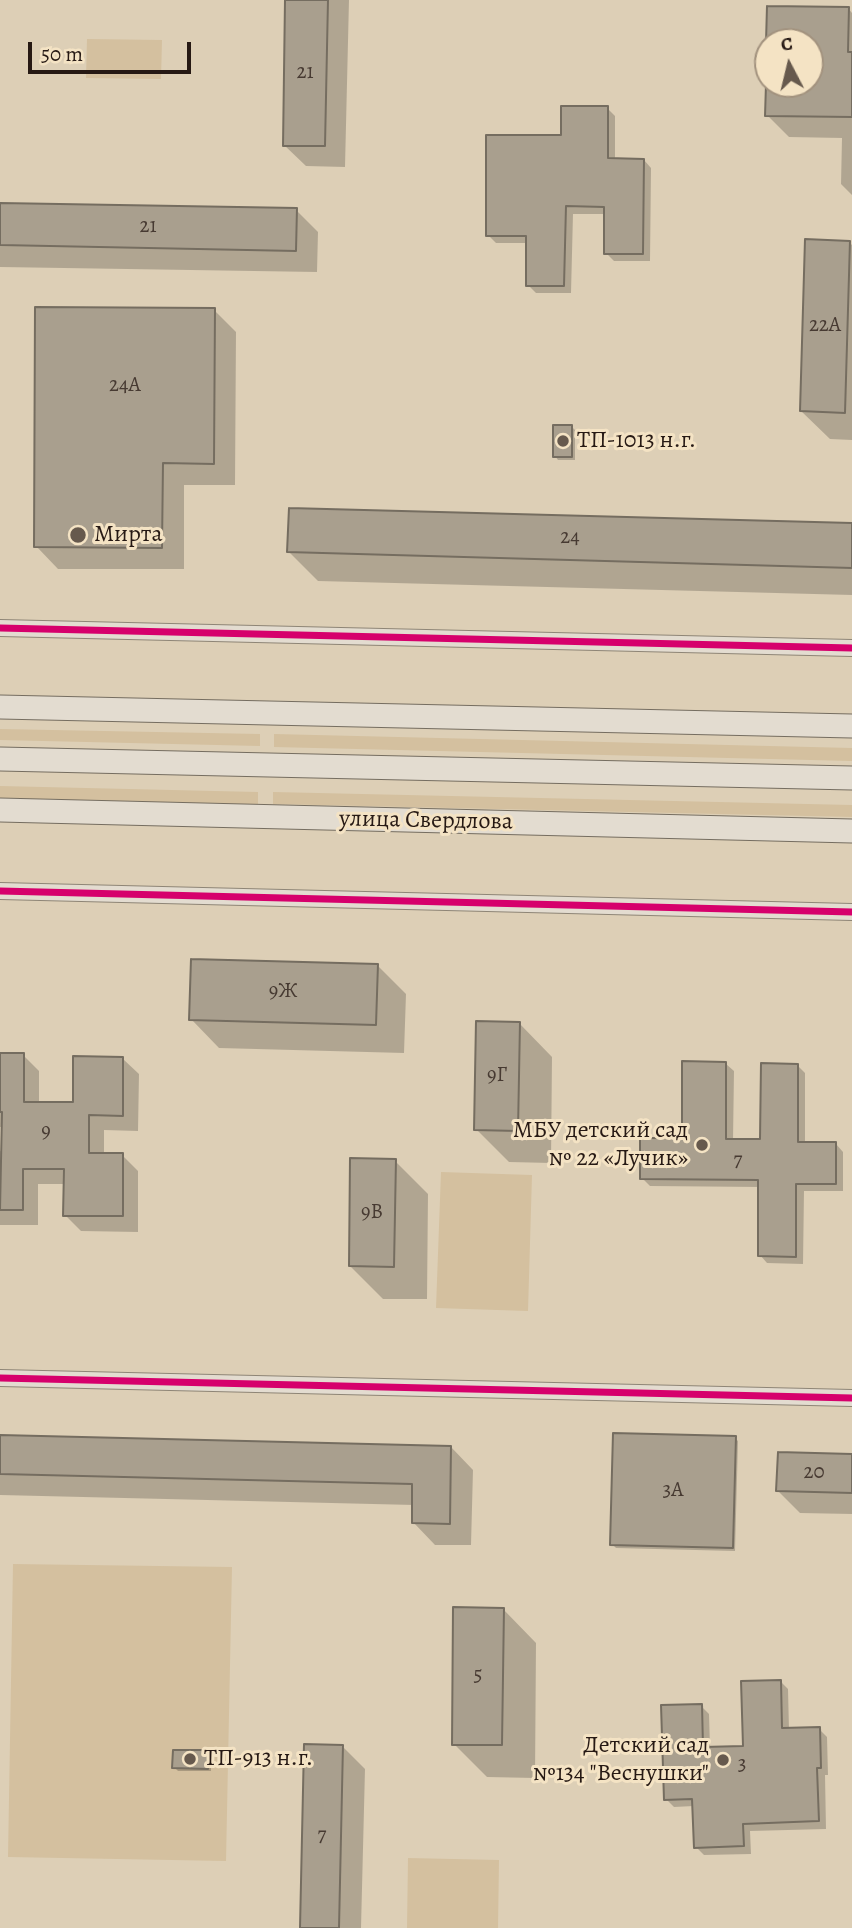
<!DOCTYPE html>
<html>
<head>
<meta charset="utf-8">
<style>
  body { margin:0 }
  #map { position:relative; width:852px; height:1928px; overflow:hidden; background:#ddcfb6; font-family:Alegreya,serif }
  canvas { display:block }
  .north { position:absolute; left:754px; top:28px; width:70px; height:70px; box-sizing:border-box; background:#f4e3c4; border:2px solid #a2927e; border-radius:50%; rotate:353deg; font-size:19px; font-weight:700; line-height:28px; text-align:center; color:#261914 }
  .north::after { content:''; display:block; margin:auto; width:24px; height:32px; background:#66594d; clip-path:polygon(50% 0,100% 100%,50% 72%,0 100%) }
  .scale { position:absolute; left:28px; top:42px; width:163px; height:32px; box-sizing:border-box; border:4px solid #261914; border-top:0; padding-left:9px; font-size:21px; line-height:24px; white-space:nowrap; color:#261914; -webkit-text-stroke:5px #f4e3c4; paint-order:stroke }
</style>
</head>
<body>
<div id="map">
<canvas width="852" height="1928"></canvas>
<div class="north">С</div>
<div class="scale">50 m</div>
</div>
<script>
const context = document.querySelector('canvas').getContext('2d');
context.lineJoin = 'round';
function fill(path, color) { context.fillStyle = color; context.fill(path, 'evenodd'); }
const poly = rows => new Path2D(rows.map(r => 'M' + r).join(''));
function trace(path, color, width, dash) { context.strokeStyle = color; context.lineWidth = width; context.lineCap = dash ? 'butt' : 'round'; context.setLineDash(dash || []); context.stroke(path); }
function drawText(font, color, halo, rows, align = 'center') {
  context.font = font + ' Alegreya,serif'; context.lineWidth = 6; context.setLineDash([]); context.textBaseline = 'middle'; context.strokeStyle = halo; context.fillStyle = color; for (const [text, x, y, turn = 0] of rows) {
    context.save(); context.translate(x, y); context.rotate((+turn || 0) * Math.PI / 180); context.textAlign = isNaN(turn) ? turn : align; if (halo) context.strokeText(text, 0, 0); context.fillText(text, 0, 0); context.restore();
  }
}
fill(poly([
  [87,39,162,40,161,79,86,78],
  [0,729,260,734,260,746,0,740],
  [274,734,852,748,852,761,274,747],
  [0,786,258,792,258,805,0,799],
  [273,792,852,805,852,817,273,804],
  [441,1172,532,1175,528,1311,436,1308],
  [13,1564,232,1567,226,1861,8,1857],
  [408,1858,499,1860,498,1928,407,1928]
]), '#d4c09f');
fill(poly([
  [287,0,349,0,345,167,306,166,284,145],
  [768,8,848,8,852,13,852,195,841,184,842,138,789,137,767,115],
  [768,42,810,42,810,84,768,84],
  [607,108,615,116,615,160,644,160,651,168,650,261,614,261,606,253,606,214,573,214,571,293,536,293,528,285,528,243,496,243,488,235,563,137],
  [0,205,296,210,318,232,317,272,0,267],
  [849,242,852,245,852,440,830,439,801,411],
  [214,310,236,332,235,485,184,485,184,569,58,569,36,546],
  [572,427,575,430,575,460,558,460,555,456],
  [852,525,852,595,318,581,289,552],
  [377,965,406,994,404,1053,219,1048,191,1019],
  [519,1023,552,1057,551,1163,509,1162,476,1129],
  [0,1055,23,1055,39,1071,39,1103,74,1103,123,1059,139,1074,138,1131,104,1130,104,1155,122,1155,138,1171,138,1232,81,1231,65,1215,65,1184,38,1184,38,1225,0,1225,0,1151,4,1151,4,1127,0,1127],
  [726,1064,734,1071,733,1141,762,1141,797,1065,805,1073,805,1144,836,1144,843,1152,843,1191,804,1191,803,1264,767,1263,760,1255,760,1187,650,1186,642,1178,683,1139],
  [395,1161,428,1194,427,1299,383,1299,350,1266],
  [0,1437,451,1447,473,1470,471,1545,435,1545,413,1522,414,1505,0,1495],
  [735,1438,738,1441,735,1551,616,1548,612,1544],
  [852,1456,852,1514,800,1513,778,1491],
  [503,1609,536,1643,535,1778,487,1777,454,1744],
  [780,1681,788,1689,789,1730,819,1729,827,1737,828,1775,825,1775,826,1829,750,1831,751,1854,704,1855,696,1847,694,1806,674,1807,666,1799,701,1706,709,1714,710,1748,744,1747],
  [342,1746,365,1769,361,1928,302,1928],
  [207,1752,211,1755,211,1771,178,1771,174,1767]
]), '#0003');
const building = poly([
  [285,0,328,0,325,146,283,146,285,0],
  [767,6,849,7,848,52,852,52,852,117,765,116,766,84,810,84,810,42,766,42,767,6],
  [561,106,608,106,608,158,644,159,643,254,604,254,604,207,566,206,564,286,526,286,526,236,486,236,486,135,561,135,561,106],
  [0,203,297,208,296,251,0,245,0,203],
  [805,239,850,241,845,413,800,411,805,239],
  [35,307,215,308,214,464,163,463,162,548,34,547,35,307],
  [553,425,572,425,572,457,553,457,553,425],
  [289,508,852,523,852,568,287,552,289,508],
  [191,959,378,964,376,1025,189,1020,191,959],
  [476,1021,520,1022,518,1131,474,1130,476,1021],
  [0,1053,24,1053,24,1102,73,1102,73,1056,123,1057,123,1116,89,1115,89,1153,123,1153,123,1216,63,1216,64,1169,23,1169,23,1210,0,1210,2,1112,0,1112,0,1053],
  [682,1061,726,1062,726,1139,760,1139,761,1063,798,1064,798,1142,836,1142,836,1184,796,1184,796,1257,758,1256,758,1180,640,1179,640,1138,682,1138,682,1061],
  [350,1158,396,1159,394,1267,349,1266,350,1158],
  [613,1433,736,1436,733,1548,610,1545,613,1433],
  [0,1435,451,1446,450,1524,412,1523,412,1484,0,1474,0,1435],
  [778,1452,852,1454,852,1493,776,1491,778,1452],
  [453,1607,504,1608,502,1745,452,1745,453,1607],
  [781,1680,782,1728,820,1727,821,1768,817,1768,819,1821,743,1824,744,1846,694,1848,692,1799,664,1800,661,1705,702,1704,703,1747,743,1746,741,1681,781,1680],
  [304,1744,343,1745,339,1928,300,1928,304,1744],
  [173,1750,208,1750,208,1769,172,1768,173,1750]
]);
fill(building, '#a99f8e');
trace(building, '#756d60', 2);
const minor = poly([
  [0,628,852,648],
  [0,891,852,912],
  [0,1378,852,1398]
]);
const secondary = poly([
  [0,707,852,726],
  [0,759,852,778],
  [0,810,852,831]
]);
trace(minor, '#8e8576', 18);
trace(secondary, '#756d60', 25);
trace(minor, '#e3dcd0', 16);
trace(secondary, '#e3dcd0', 23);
trace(poly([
  [0,628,852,648],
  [0,891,852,912],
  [0,1378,852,1398]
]), '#d6006c', 7);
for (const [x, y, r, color] of [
  [563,441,7,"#66594d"],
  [78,535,9,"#66594d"],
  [702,1145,7,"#66594d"],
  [190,1759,7,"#66594d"],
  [723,1760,7,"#66594d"]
]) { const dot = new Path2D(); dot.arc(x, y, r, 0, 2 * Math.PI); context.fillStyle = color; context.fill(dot); trace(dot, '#f4e3c4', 2.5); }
drawText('21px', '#473a32', null, [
  ["21",305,73],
  ["21",148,227],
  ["22А",825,326],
  ["24А",125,386],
  ["24",570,538],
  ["9Ж",283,992],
  ["9Г",497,1076],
  ["9",46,1132],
  ["7",738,1161],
  ["9В",372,1213],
  ["20",814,1473],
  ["3А",673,1491],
  ["5",478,1676],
  ["3",742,1765],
  ["7",322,1836]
]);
drawText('24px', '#261914', '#f4e3c4', [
  ["ТП-1013 н.г.",577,441],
  ["Мирта",94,535],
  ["МБУ детский сад",688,1131,"right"],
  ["№ 22 «Лучик»",688,1159,"right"],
  ["Детский сад",709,1746,"right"],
  ["№134 \"Веснушки\"",709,1774,"right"],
  ["ТП-913 н.г.",204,1759]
], 'left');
drawText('24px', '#261914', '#f4e3c4', [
  ["улица Свердлова",426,821,1]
]);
</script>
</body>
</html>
